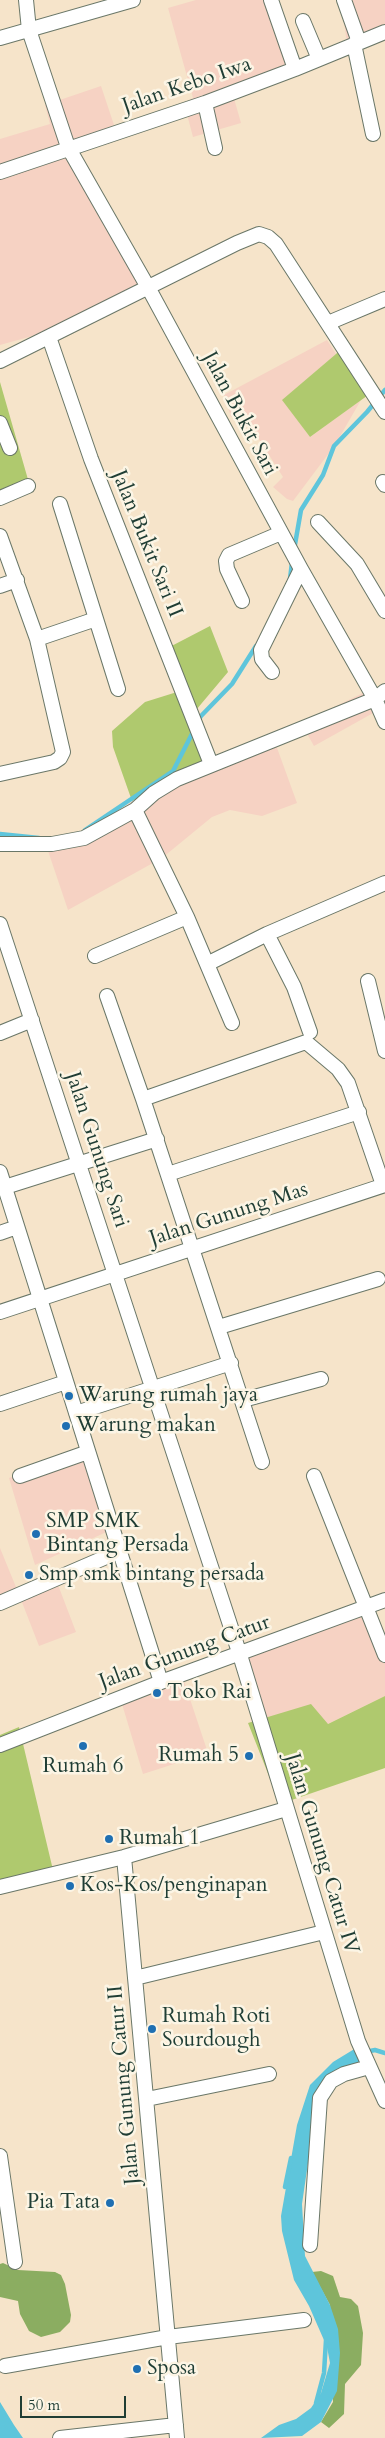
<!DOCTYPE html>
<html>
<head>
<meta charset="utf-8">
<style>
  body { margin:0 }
  #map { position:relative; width:385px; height:2438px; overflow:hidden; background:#f6e4ca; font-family:Cardo,serif }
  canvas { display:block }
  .scale { position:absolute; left:20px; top:2396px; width:106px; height:22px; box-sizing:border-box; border:2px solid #1f3d34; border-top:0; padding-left:6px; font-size:15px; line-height:18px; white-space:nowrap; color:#1f3d34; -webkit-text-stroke:4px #fcf5e5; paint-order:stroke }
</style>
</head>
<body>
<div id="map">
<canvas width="385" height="2438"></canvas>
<div class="scale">50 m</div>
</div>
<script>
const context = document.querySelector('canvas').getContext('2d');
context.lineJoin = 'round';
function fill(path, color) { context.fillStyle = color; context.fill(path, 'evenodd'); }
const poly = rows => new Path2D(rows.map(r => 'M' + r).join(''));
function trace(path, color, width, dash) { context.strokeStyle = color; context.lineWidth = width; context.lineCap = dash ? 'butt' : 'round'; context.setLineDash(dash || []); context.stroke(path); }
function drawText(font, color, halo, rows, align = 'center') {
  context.font = font + ' Cardo,serif'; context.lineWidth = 5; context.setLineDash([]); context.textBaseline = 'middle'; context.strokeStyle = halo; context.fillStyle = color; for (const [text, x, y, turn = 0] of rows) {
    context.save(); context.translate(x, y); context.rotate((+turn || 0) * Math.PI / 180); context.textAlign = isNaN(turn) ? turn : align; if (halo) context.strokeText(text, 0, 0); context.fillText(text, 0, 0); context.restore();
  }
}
fill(poly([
  [196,0,270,0,293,69,231,88,241,123,193,137,184,103,193,98,168,8],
  [341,0,385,0,385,32,347,44],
  [101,86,114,125,69,143,151,290,97,318,0,345,0,139,50,124,45,105],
  [327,340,336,354,283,400,310,437,361,400,335,445,293,501,287,499,273,487,283,477,241,411,231,417,224,395],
  [365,692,375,712,314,746,301,723],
  [272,734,297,803,262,816,230,810,212,817,162,858,68,910,45,842,102,827,132,801],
  [91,1447,115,1528,35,1565,9,1478],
  [0,1548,18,1592,55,1577,76,1632,39,1646,18,1592,0,1598],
  [367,1606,385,1659,385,1696,328,1724,261,1719,238,1648],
  [180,1669,208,1753,143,1774,119,1694]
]), '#f6d2c3');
fill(poly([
  [343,348,371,393,310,437,282,400],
  [0,382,29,483,0,492],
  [210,626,228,672,191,716,206,765,132,801,113,747,112,731,145,702,177,692,160,652],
  [385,1696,385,1768,280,1804,248,1723,311,1704,328,1724],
  [19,1727,53,1870,0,1883,0,1735]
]), '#afc96e');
fill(poly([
  [3,2263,18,2270,55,2272,61,2275,65,2284,71,2315,70,2322,60,2332,41,2337,29,2331,20,2314,18,2301,0,2297,0,2264],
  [321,2271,333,2276,340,2297,351,2299,358,2306,363,2333,361,2365,345,2384,344,2414,329,2428,321,2422,333,2402,330,2305,312,2272]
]), '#8bad61');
fill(poly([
  [356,2048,362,2063,349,2070,316,2108,302,2204,305,2256,330,2305,338,2329,340,2353,337,2391,321,2422,302,2436,261,2438,279,2425,296,2419,311,2408,321,2393,330,2363,327,2347,309,2306,294,2280,282,2231,281,2216,297,2125,310,2085,333,2062],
  [0,2402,14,2425,23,2438,0,2438]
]), '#5ec5db');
trace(poly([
  [294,550,301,510,323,475,334,446,367,412,385,390],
  [290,579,292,562],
  [197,723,201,716,232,684,256,646],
  [85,830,173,771,194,730],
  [0,834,39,838],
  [365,2052,375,2050,385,2053],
  [285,2187,291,2158],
  [316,2403,324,2373,326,2340]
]), '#5ec5db', 4.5);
const minor = poly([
  [26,0,29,30,68,147,149,289,301,569,375,699,385,722],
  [271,0,295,69],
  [344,0,359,42],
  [303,21,319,59],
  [0,38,133,0],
  [354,44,373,134],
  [205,103,215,148],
  [0,172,205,103,295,69,385,32],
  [328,323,385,299],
  [49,337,91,459,211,764],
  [0,361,237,243,259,234,268,237,276,244,385,412],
  [0,423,10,448],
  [383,482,385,485],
  [0,498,28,486],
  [60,504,118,689],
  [318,522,357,564,385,611],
  [0,536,37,639,63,752,60,758,54,762,0,774],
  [0,586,17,580],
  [242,601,227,569,226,561,229,555,281,533],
  [37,639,96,619],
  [272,672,262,659,261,650,301,569],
  [135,810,187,917,232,1023],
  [0,844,52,844,84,838,135,810,154,793,177,779,375,699,385,691],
  [0,924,240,1655,358,2041,385,2101],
  [267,934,294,987,310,1032],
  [95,956,187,917],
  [207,964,267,934,385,883],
  [368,981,385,1051],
  [107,996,143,1099,262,1462],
  [0,1033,32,1020],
  [143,1099,306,1042,338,1069,348,1083,383,1185],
  [0,1172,161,1682],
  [168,1174,359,1112],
  [5,1187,157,1139],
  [0,1233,17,1227],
  [0,1312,385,1185],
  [219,1327,378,1279],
  [243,1400,321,1379],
  [0,1404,66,1382],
  [76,1413,231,1363],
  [20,1476,88,1452],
  [314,1476,385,1655],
  [0,1603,120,1551],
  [0,1745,161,1682,385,1600],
  [124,1857,177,2438],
  [0,1887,124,1857,286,1809],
  [135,1978,324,1932],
  [147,2099,269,2074],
  [0,2156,15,2262],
  [310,2245,320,2098,331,2081,344,2074,369,2067],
  [5,2366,168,2337,304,2320],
  [60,2438,176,2425]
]);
trace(minor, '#6a7768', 16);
trace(minor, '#fff', 14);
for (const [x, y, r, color] of [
  [69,1396,5,"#1f6fb2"],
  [66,1426,5,"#1f6fb2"],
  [36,1534,5,"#1f6fb2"],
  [29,1575,5,"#1f6fb2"],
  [157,1693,5,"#1f6fb2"],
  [83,1746,5,"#1f6fb2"],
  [249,1756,5,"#1f6fb2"],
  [109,1839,5,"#1f6fb2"],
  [70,1886,5,"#1f6fb2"],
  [152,2029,5,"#1f6fb2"],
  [110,2203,5,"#1f6fb2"],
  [137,2369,5,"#1f6fb2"]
]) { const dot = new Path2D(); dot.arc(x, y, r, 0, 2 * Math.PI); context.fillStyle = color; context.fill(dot); trace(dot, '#fcf5e5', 2); }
drawText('21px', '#1f3d34', '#fcf5e5', [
  ["Jalan Kebo Iwa",187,86,-19],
  ["Jalan Bukit Sari",239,414,62],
  ["Jalan Bukit Sari II",146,544,68],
  ["Jalan Gunung Sari",96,1150,72],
  ["Jalan Gunung Mas",229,1215,-18],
  ["Jalan Gunung Catur",185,1653,-20],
  ["Jalan Gunung Catur IV",321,1854,73],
  ["Jalan Gunung Catur II",125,2085,-95]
]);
drawText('21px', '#1f3d34', '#fcf5e5', [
  ["Warung rumah jaya",79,1396],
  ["Warung makan",76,1426],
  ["SMP SMK",46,1522],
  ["Bintang Persada",46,1546],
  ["Smp smk bintang persada",39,1575],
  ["Toko Rai",167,1693],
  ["Rumah 5",239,1756,"right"],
  ["Rumah 6",83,1767,"center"],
  ["Rumah 1",119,1839],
  ["Kos-Kos/penginapan",80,1886],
  ["Rumah Roti",162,2017],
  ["Sourdough",162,2041],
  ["Pia Tata",100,2203,"right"],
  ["Sposa",147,2369]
], 'left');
</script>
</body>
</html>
